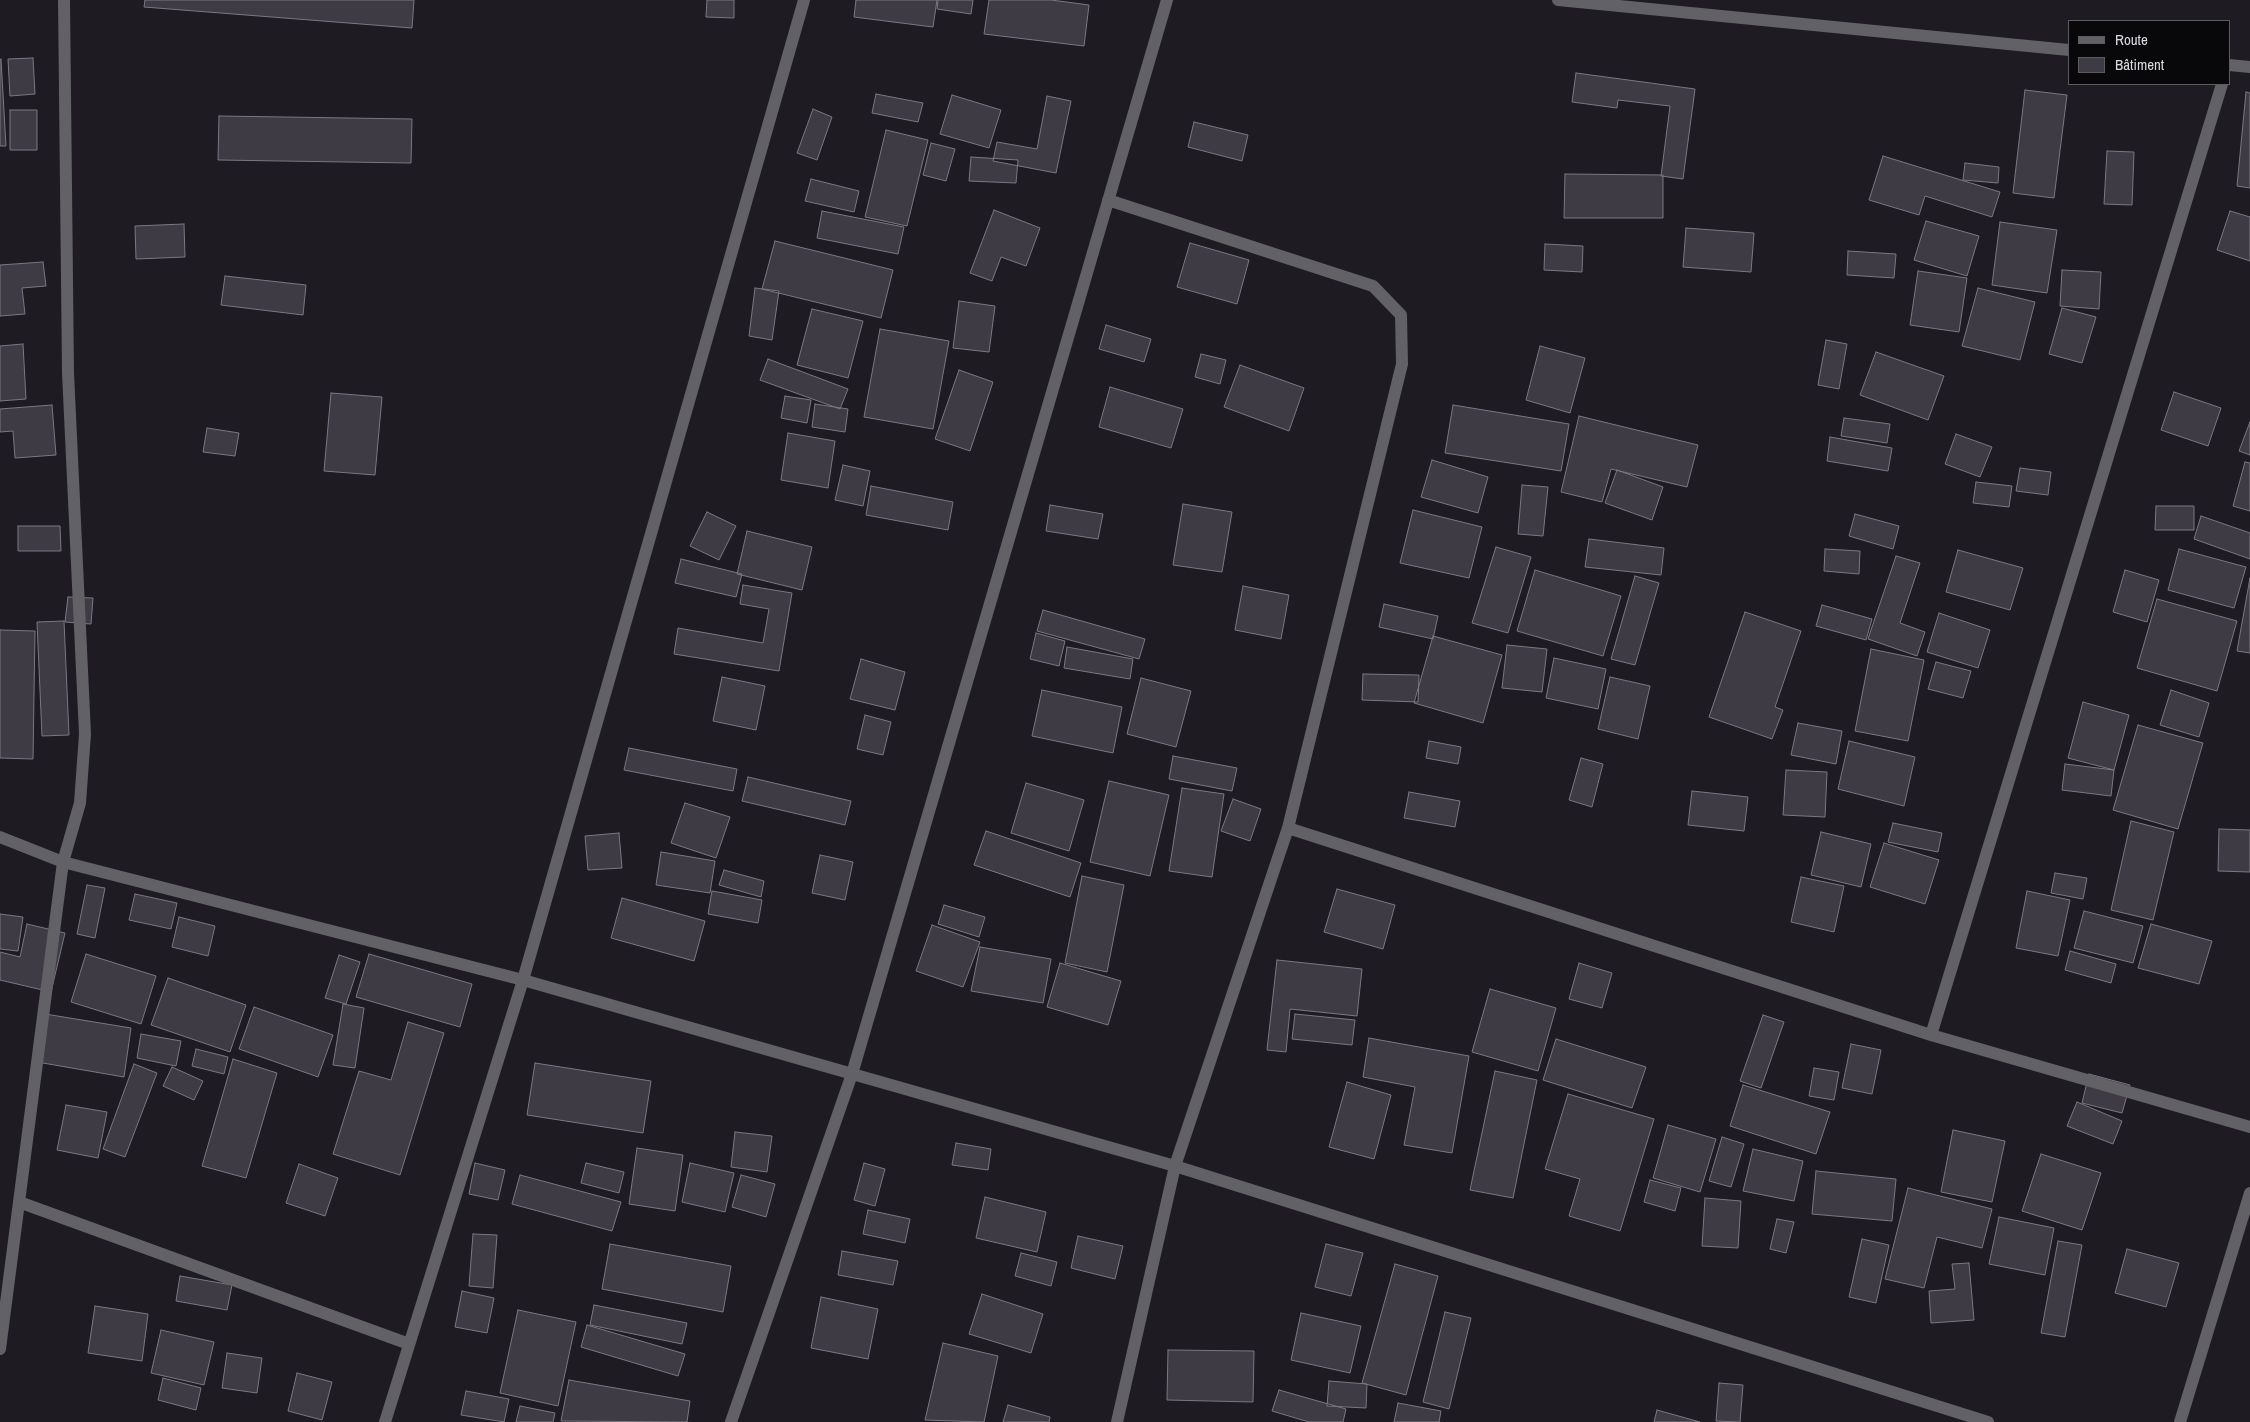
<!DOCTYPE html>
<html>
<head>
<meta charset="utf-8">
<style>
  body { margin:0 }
  #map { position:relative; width:2250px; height:1422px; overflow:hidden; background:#1e1b23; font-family:"Archivo Narrow",sans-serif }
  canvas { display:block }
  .legend { position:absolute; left:2068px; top:20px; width:162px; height:65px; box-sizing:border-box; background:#08070a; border:1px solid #5d5b60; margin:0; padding:6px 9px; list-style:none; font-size:15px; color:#dcdae0 }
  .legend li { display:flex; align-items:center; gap:10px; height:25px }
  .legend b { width:25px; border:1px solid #5d5b60 }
</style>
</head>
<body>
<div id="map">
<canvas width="2250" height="1422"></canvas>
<ul class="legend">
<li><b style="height:6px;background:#626165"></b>Route</li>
<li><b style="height:14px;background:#3f3b44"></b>Bâtiment</li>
</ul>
</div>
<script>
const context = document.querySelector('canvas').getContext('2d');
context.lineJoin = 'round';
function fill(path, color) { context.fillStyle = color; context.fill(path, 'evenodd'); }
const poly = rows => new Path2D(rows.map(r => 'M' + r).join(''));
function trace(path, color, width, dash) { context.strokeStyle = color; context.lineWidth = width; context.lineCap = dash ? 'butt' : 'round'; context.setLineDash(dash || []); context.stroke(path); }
const building = poly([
  [145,0,414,0,412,28,144,7,145,0],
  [707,0,734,0,734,18,706,17,707,0],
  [856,0,937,0,933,27,854,17,856,0],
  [938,0,973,0,971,14,937,9,938,0],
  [989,0,1051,0,1089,5,1084,46,984,34,989,0],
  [33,58,35,94,10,96,8,59,33,58],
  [1,59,6,146,0,146,0,60,1,59],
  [1576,73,1695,89,1683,179,1661,176,1670,106,1618,100,1617,108,1572,102,1576,73],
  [2025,90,2067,95,2054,198,2013,193,2025,90],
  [2246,92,2250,93,2250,188,2237,186,2246,92],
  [876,94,923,103,918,122,872,113,876,94],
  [952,95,1001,110,989,148,940,134,952,95],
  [1047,96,1071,101,1056,173,993,161,997,142,1037,149,1047,96],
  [813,109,832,117,817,160,797,153,813,109],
  [10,110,37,110,37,150,10,150,10,110],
  [219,116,412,119,411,163,218,160,219,116],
  [1194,122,1248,135,1242,161,1188,147,1194,122],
  [886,130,928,140,907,226,865,217,886,130],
  [931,143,955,149,946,181,923,175,931,143],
  [2107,151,2134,152,2132,205,2104,204,2107,151],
  [1883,156,2000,192,1992,217,1925,196,1919,215,1869,200,1883,156],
  [971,157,1018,160,1016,183,969,181,971,157],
  [1965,163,1999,167,1998,183,1963,180,1965,163],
  [1565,174,1663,175,1663,218,1564,218,1565,174],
  [811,179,859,191,854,212,805,201,811,179],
  [994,210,1040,228,1026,266,1001,257,992,281,970,273,994,210],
  [822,211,904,227,898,254,817,238,822,211],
  [2230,211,2250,217,2250,261,2217,250,2230,211],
  [1926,221,1979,236,1967,276,1914,260,1926,221],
  [2000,222,2057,230,2047,293,1992,285,2000,222],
  [184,224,185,257,136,259,135,226,184,224],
  [1686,228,1754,233,1751,272,1683,267,1686,228],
  [775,241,893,270,881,318,762,289,775,241],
  [1190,243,1249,260,1237,304,1177,287,1190,243],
  [1545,244,1583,246,1582,272,1544,270,1545,244],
  [1848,251,1896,254,1894,278,1847,275,1848,251],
  [43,262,46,286,22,288,25,314,0,316,0,265,43,262],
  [2062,270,2101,272,2099,309,2060,306,2062,270],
  [1918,271,1967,278,1959,332,1910,325,1918,271],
  [225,276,306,285,303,315,221,305,225,276],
  [755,288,779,291,772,340,749,336,755,288],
  [1978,288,2035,302,2020,360,1962,346,1978,288],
  [959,301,995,306,989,352,953,348,959,301],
  [2062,308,2096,317,2082,363,2049,354,2062,308],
  [812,309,863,321,848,378,797,365,812,309],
  [1106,325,1151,339,1144,362,1099,349,1106,325],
  [880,329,949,341,933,429,864,417,880,329],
  [1826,340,1847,344,1839,389,1818,385,1826,340],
  [23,344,26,399,0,401,0,346,23,344],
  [1540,346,1585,358,1570,413,1526,400,1540,346],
  [1876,352,1944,376,1928,420,1860,395,1876,352],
  [1201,354,1226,360,1220,384,1195,377,1201,354],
  [768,359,848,389,840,409,760,380,768,359],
  [1240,365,1304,388,1289,431,1224,407,1240,365],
  [959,370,993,382,970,451,935,439,959,370],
  [1110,387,1183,409,1171,448,1099,427,1110,387],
  [2174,392,2221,408,2208,446,2161,430,2174,392],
  [331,393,382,397,375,475,324,471,331,393],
  [785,396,811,400,807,423,781,418,785,396],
  [815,404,848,409,845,432,812,427,815,404],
  [52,405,56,455,15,458,13,431,0,432,0,409,52,405],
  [1453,405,1569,424,1561,471,1445,453,1453,405],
  [1579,416,1698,445,1687,487,1611,469,1602,502,1561,492,1579,416],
  [1844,418,1890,424,1887,443,1841,436,1844,418],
  [2250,422,2250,455,2239,451,2250,422],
  [207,428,239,433,235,456,203,452,207,428],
  [788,433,835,441,828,488,781,480,788,433],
  [1956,434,1992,447,1980,477,1945,464,1956,434],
  [1830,437,1892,448,1888,471,1827,461,1830,437],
  [1432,460,1488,477,1478,513,1421,497,1432,460],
  [2245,462,2250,463,2250,511,2233,506,2245,462],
  [843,465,870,471,863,506,835,500,843,465],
  [2020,468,2051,472,2048,495,2016,491,2020,468],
  [1617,470,1663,487,1652,520,1605,503,1617,470],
  [1976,482,2012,486,2009,507,1973,503,1976,482],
  [1522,485,1548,487,1543,536,1518,534,1522,485],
  [871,486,953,502,948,530,866,515,871,486],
  [1183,504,1232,512,1222,572,1173,565,1183,504],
  [1050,505,1103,514,1098,539,1046,531,1050,505],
  [2156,506,2194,506,2194,530,2155,530,2156,506],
  [1413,510,1482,527,1469,578,1400,563,1413,510],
  [707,512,736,526,719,560,690,546,707,512],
  [1855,514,1899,526,1893,549,1849,536,1855,514],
  [2201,516,2250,533,2250,559,2194,539,2201,516],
  [18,526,60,526,61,551,18,551,18,526],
  [747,531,812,547,802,590,737,574,747,531],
  [1589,539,1664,548,1661,575,1585,567,1589,539],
  [1496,547,1531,557,1508,633,1472,623,1496,547],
  [1825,549,1860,551,1859,574,1824,571,1825,549],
  [2179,549,2246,567,2234,608,2168,590,2179,549],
  [1958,550,2023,568,2010,610,1946,592,1958,550],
  [1896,556,1920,563,1900,623,1925,632,1917,656,1868,639,1896,556],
  [681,559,742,574,736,597,675,583,681,559],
  [1535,570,1621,596,1603,656,1517,631,1535,570],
  [2125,570,2159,580,2147,622,2113,612,2125,570],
  [1635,576,1659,583,1635,665,1611,659,1635,576],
  [2250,578,2250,653,2237,651,2250,578],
  [743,585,792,593,779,671,674,654,678,628,763,643,769,609,740,604,743,585],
  [1243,586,1289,595,1281,639,1235,630,1243,586],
  [68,597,93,598,91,624,65,622,68,597],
  [2157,599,2237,621,2217,691,2137,668,2157,599],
  [1384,604,1438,616,1433,639,1379,627,1384,604],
  [1822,605,1872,619,1866,640,1816,626,1822,605],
  [1043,610,1145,639,1139,659,1037,631,1043,610],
  [1745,612,1801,631,1775,707,1783,710,1772,739,1709,717,1745,612],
  [1939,613,1990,630,1978,668,1927,652,1939,613],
  [64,621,69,735,42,736,37,622,64,621],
  [0,630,35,631,33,759,0,758,0,630],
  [1036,633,1065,641,1059,666,1030,659,1036,633],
  [1433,636,1502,655,1483,723,1414,703,1433,636],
  [1507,645,1547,649,1542,692,1502,688,1507,645],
  [1067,647,1133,659,1130,679,1064,668,1067,647],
  [1871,649,1924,660,1908,741,1855,731,1871,649],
  [1554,658,1606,669,1598,709,1546,698,1554,658],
  [861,659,905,672,895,710,850,699,861,659],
  [1936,662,1971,671,1963,698,1928,689,1936,662],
  [1363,674,1419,675,1418,702,1362,700,1363,674],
  [722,677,765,686,756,730,713,721,722,677],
  [1610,677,1650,686,1638,739,1598,729,1610,677],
  [1141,678,1191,691,1176,747,1127,734,1141,678],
  [1042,690,1122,707,1113,753,1032,736,1042,690],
  [2171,690,2209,703,2199,737,2160,725,2171,690],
  [2083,702,2129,715,2114,770,2068,758,2083,702],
  [865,715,891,722,883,755,857,749,865,715],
  [1798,723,1842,731,1836,764,1791,755,1798,723],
  [2138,725,2203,743,2178,829,2113,810,2138,725],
  [1429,741,1461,747,1458,764,1426,758,1429,741],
  [1849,741,1915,757,1904,806,1838,789,1849,741],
  [629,748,737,769,733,791,624,770,629,748],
  [1173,756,1237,768,1232,791,1169,779,1173,756],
  [1581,758,1603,764,1592,807,1569,800,1581,758],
  [2065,764,2114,770,2111,796,2062,790,2065,764],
  [1786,770,1827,772,1825,817,1783,815,1786,770],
  [748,777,851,801,845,825,742,801,748,777],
  [1109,781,1169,795,1150,876,1090,862,1109,781],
  [1026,783,1084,800,1069,851,1011,833,1026,783],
  [1182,788,1224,794,1212,877,1169,871,1182,788],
  [1692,791,1748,797,1744,831,1688,825,1692,791],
  [1409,792,1460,801,1455,827,1404,818,1409,792],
  [1233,799,1261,809,1250,841,1221,831,1233,799],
  [685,803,730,817,716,858,671,843,685,803],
  [2131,821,2174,832,2153,920,2111,910,2131,821],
  [1893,823,1942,833,1938,852,1888,842,1893,823],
  [2219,829,2250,830,2250,872,2218,871,2219,829],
  [986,831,1081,863,1070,897,974,865,986,831],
  [1821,832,1871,844,1861,887,1811,875,1821,832],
  [619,833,622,868,588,870,585,836,619,833],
  [1884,843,1939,860,1925,904,1870,887,1884,843],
  [661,852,715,861,710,893,656,885,661,852],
  [820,855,853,862,845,900,812,893,820,855],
  [724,870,764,881,761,897,719,885,724,870],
  [2055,873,2087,878,2083,899,2051,893,2055,873],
  [1082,876,1124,885,1107,972,1065,963,1082,876],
  [1801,877,1844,886,1834,932,1791,922,1801,877],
  [87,885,105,888,95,938,77,934,87,885],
  [1337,889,1395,905,1383,949,1324,932,1337,889],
  [712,891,762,900,758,923,708,914,712,891],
  [2027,891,2070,900,2058,956,2016,948,2027,891],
  [135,894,177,903,171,929,129,920,135,894],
  [622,898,705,921,694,961,611,938,622,898],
  [944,905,985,917,979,937,938,924,944,905],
  [2084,911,2143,926,2133,963,2074,948,2084,911],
  [0,914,23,917,18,951,0,949,0,914],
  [179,917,215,926,208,956,172,947,179,917],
  [27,924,65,933,51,992,0,980,0,952,20,957,27,924],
  [2151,924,2212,941,2199,984,2138,968,2151,924],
  [932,925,980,942,963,987,916,971,932,925],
  [980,947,1051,959,1043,1003,971,991,980,947],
  [2070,951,2116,964,2111,983,2065,970,2070,951],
  [86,954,156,976,141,1024,71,1002,86,954],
  [369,954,472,984,460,1027,356,997,369,954],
  [339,955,360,962,346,1004,325,998,339,955],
  [1277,960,1362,969,1357,1016,1290,1009,1286,1052,1267,1050,1277,960],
  [1060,963,1121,981,1108,1025,1047,1007,1060,963],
  [1579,963,1612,973,1602,1008,1569,999,1579,963],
  [168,978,246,1005,230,1052,151,1025,168,978],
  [1490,989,1556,1008,1538,1071,1472,1052,1490,989],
  [343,1004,364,1008,355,1068,333,1065,343,1004],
  [254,1007,333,1035,318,1077,239,1049,254,1007],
  [45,1014,131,1028,124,1077,37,1062,45,1014],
  [1295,1014,1355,1020,1352,1045,1292,1039,1295,1014],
  [1763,1015,1784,1022,1761,1088,1740,1081,1763,1015],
  [408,1022,444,1033,400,1175,333,1154,359,1071,391,1080,408,1022],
  [141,1034,181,1041,176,1066,137,1058,141,1034],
  [1369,1038,1469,1056,1452,1153,1404,1145,1415,1087,1363,1077,1369,1038],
  [1556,1039,1646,1067,1632,1108,1543,1080,1556,1039],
  [1851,1044,1881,1050,1872,1094,1842,1088,1851,1044],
  [196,1049,228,1057,224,1074,192,1066,196,1049],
  [233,1059,277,1073,246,1178,202,1166,233,1059],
  [535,1063,651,1081,643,1133,527,1115,535,1063],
  [134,1064,157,1073,125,1157,103,1149,134,1064],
  [172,1067,203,1081,194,1100,163,1086,172,1067],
  [1814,1068,1839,1072,1834,1100,1809,1096,1814,1068],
  [1495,1071,1537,1080,1513,1198,1470,1190,1495,1071],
  [2089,1074,2130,1085,2122,1113,2082,1103,2089,1074],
  [1347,1082,1391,1095,1374,1159,1329,1147,1347,1082],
  [1743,1085,1830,1112,1816,1154,1730,1126,1743,1085],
  [1568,1094,1654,1119,1620,1231,1569,1216,1580,1179,1545,1169,1568,1094],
  [2077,1102,2122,1121,2113,1144,2067,1126,2077,1102],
  [66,1105,107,1112,98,1158,57,1150,66,1105],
  [1668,1125,1716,1139,1700,1192,1653,1178,1668,1125],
  [1953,1130,2005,1141,1992,1202,1941,1192,1953,1130],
  [735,1132,772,1136,767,1172,731,1167,735,1132],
  [1722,1137,1744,1144,1731,1187,1709,1181,1722,1137],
  [956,1143,991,1149,988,1170,952,1165,956,1143],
  [637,1148,683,1155,675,1211,629,1204,637,1148],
  [1753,1149,1803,1161,1794,1201,1743,1191,1753,1149],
  [2041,1154,2101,1173,2082,1230,2022,1211,2041,1154],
  [475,1163,505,1170,498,1200,469,1194,475,1163],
  [586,1163,624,1172,619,1193,581,1183,586,1163],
  [690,1163,734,1173,725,1212,682,1202,690,1163],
  [864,1163,885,1169,875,1206,854,1200,864,1163],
  [299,1164,338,1178,325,1216,286,1203,299,1164],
  [1816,1171,1896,1179,1892,1221,1812,1214,1816,1171],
  [520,1175,621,1202,612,1231,512,1204,520,1175],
  [741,1175,775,1184,766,1217,732,1207,741,1175],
  [1650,1180,1681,1188,1675,1211,1644,1202,1650,1180],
  [1908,1188,1992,1209,1982,1248,1937,1237,1924,1288,1885,1279,1908,1188],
  [985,1197,1046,1212,1037,1252,976,1238,985,1197],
  [1705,1198,1741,1201,1738,1248,1702,1246,1705,1198],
  [868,1210,910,1219,905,1243,863,1234,868,1210],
  [1999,1217,2054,1228,2045,1275,1989,1264,1999,1217],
  [1777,1219,1794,1222,1786,1253,1770,1249,1777,1219],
  [473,1234,497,1235,493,1288,469,1286,473,1234],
  [1078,1236,1123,1246,1115,1279,1071,1268,1078,1236],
  [1862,1239,1889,1245,1876,1303,1849,1297,1862,1239],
  [2058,1241,2082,1245,2065,1337,2041,1333,2058,1241],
  [610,1244,731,1266,723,1312,602,1289,610,1244],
  [1326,1244,1363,1253,1351,1296,1315,1287,1326,1244],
  [2127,1249,2179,1263,2166,1307,2115,1293,2127,1249],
  [842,1251,898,1261,893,1285,838,1275,842,1251],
  [1021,1253,1057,1262,1051,1286,1015,1276,1021,1253],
  [1969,1263,1974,1320,1931,1323,1929,1291,1955,1289,1952,1264,1969,1263],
  [1395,1264,1438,1276,1406,1395,1362,1383,1395,1264],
  [180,1276,232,1285,227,1310,176,1301,180,1276],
  [462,1291,494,1298,487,1333,455,1327,462,1291],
  [982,1294,1043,1314,1031,1353,969,1334,982,1294],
  [821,1297,878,1309,868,1359,811,1348,821,1297],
  [594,1305,687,1323,682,1344,590,1325,594,1305],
  [95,1306,148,1314,142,1361,88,1353,95,1306],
  [518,1310,576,1322,558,1406,500,1393,518,1310],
  [1445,1312,1471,1318,1449,1409,1423,1402,1445,1312],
  [1301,1313,1361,1326,1350,1373,1291,1360,1301,1313],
  [587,1325,685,1354,678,1376,581,1347,587,1325],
  [161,1330,214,1342,204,1385,151,1373,161,1330],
  [943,1343,998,1356,984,1422,925,1420,943,1343],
  [1168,1350,1254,1351,1253,1402,1167,1400,1168,1350],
  [227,1353,262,1358,257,1393,222,1388,227,1353],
  [297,1373,332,1382,322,1420,288,1411,297,1373],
  [163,1378,201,1388,196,1410,158,1400,163,1378],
  [569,1380,690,1401,687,1422,561,1421,569,1380],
  [1329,1381,1367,1384,1366,1408,1327,1406,1329,1381],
  [1719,1383,1743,1385,1740,1422,1716,1421,1719,1383],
  [1279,1390,1346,1409,1343,1422,1309,1422,1272,1411,1279,1390],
  [466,1391,509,1399,504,1422,461,1415,466,1391],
  [1398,1403,1441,1411,1439,1422,1394,1422,1398,1403],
  [1008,1405,1050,1417,1049,1422,1003,1422,1008,1405],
  [520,1406,555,1413,553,1422,516,1422,520,1406],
  [1657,1410,1700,1422,1654,1422,1657,1410]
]);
fill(building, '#3f3b44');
trace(building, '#7c7882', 1);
trace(poly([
  [1558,0,2069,50],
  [2229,65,2250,67],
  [1108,200,1373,286,1401,315,1402,364,1288,828,1175,1166,1117,1422],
  [1288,828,1931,1035,2250,1127],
  [0,837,63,862,523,980,1175,1166,1988,1422],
  [1931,1035,2222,84],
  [19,1202,409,1344],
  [0,1349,63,862,80,803,85,734,68,373,64,0],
  [385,1422,523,980,804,0],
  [731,1422,852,1074,1167,0],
  [2180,1422,2250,1193]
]), '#626165', 12);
</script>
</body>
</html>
